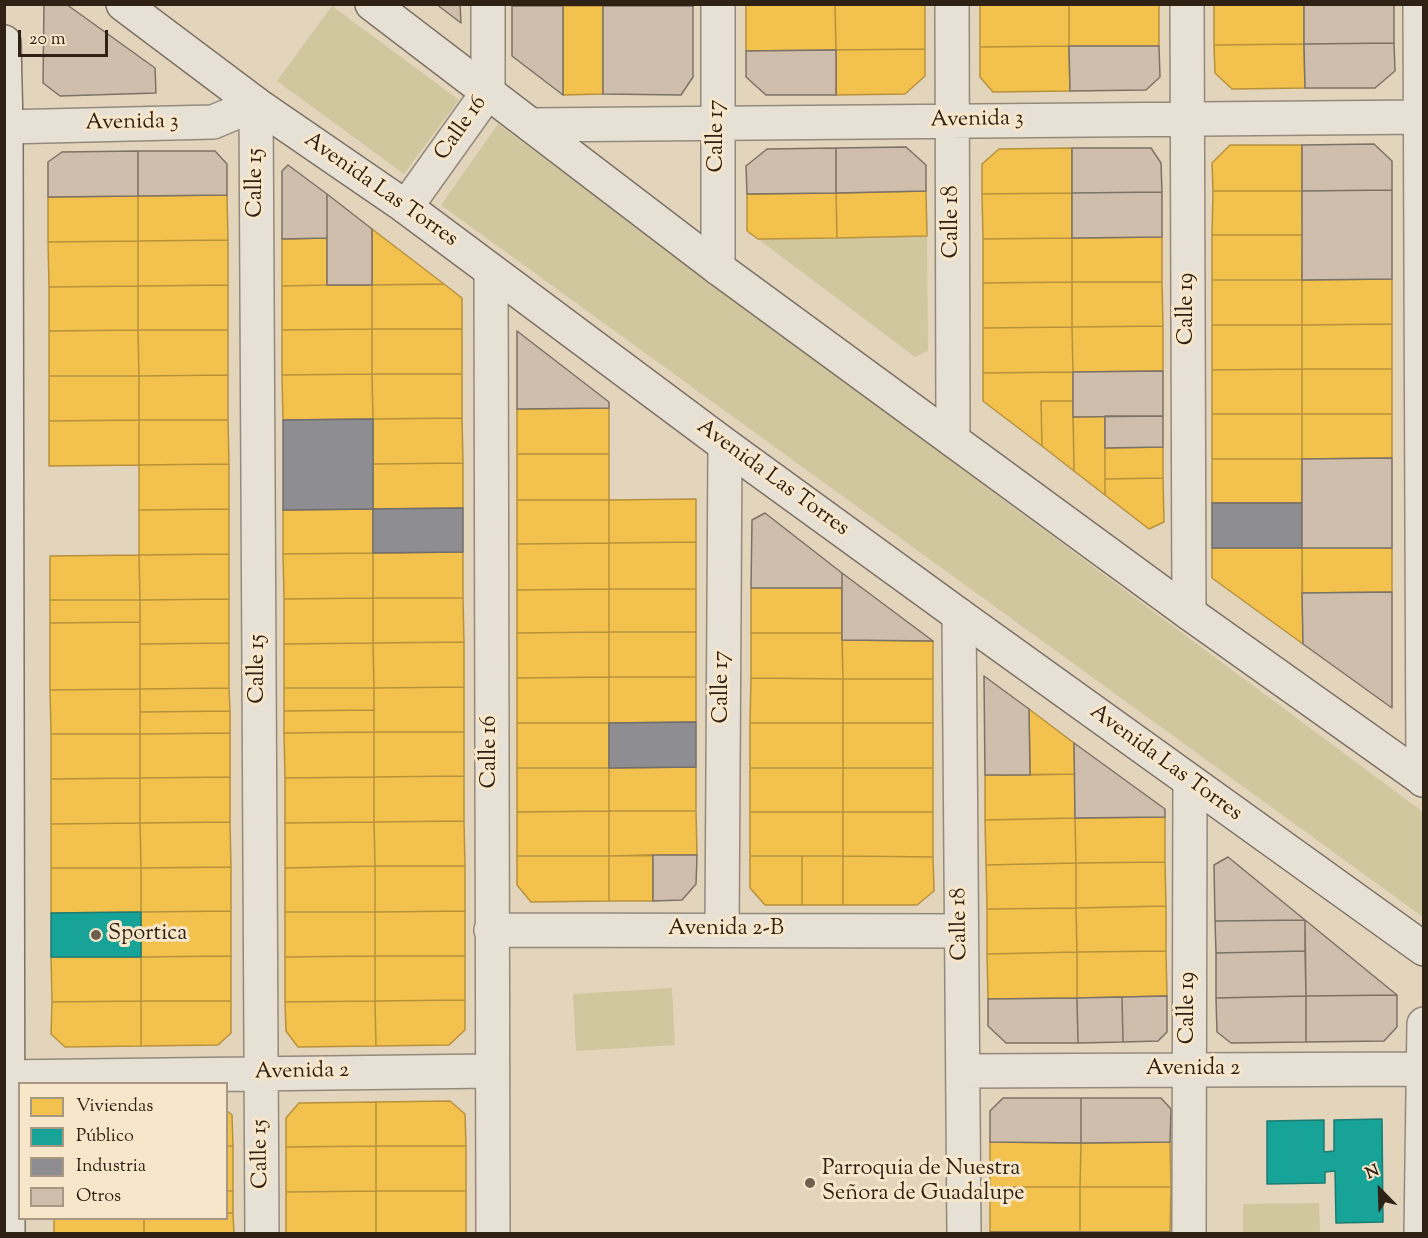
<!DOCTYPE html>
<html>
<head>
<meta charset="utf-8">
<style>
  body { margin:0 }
  #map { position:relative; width:1428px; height:1238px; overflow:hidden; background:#e3d4bc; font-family:"Sorts Mill Goudy",serif }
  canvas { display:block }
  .frame { position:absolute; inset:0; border:6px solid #2f2215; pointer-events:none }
  .legend { position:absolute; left:18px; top:1082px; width:210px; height:138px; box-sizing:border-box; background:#f7e6ca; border:2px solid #a79882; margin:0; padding:8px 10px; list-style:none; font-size:18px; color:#2f2215 }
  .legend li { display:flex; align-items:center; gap:12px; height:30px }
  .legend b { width:30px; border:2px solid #a79882 }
  .north { position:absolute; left:1350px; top:1160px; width:60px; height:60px; -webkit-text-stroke:4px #f7e6ca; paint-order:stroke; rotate:337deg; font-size:16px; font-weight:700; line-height:24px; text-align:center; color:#2f2215 }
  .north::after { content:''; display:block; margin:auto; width:21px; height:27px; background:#2f2215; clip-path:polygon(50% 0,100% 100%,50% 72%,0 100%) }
  .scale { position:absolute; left:18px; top:30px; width:90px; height:27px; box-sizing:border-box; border:3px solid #2f2215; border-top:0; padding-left:8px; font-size:18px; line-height:21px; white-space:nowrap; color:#2f2215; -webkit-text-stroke:4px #f7e6ca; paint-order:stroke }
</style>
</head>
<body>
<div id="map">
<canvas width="1428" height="1238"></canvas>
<div class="frame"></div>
<ul class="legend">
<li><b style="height:16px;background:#f2c14e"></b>Viviendas</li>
<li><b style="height:16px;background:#17a398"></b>Público</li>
<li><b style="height:16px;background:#8d8d92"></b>Industria</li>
<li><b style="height:16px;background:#d0beac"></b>Otros</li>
</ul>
<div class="north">N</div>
<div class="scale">20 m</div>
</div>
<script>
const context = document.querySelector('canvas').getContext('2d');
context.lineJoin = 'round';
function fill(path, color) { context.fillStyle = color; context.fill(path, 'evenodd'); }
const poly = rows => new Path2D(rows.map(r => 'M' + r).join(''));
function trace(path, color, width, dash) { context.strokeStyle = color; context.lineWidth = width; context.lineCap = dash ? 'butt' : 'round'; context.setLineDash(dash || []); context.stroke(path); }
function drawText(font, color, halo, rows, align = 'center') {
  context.font = font + ' "Sorts Mill Goudy",serif'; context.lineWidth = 6; context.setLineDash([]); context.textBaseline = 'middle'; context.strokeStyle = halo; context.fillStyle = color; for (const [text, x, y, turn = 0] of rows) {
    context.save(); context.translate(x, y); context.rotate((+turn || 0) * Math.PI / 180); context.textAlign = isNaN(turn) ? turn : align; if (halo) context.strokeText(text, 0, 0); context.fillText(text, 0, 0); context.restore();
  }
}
fill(poly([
  [332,6,459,100,404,174,277,81],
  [498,124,1423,812,1423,917,441,205],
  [927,236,928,351,915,357,758,239],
  [672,988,675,1045,576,1051,573,994],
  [1319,1203,1320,1233,1243,1233,1243,1204]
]), '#d1c79e');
const homes = poly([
  [512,4,603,4,603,6,512,6,512,4],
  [603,4,693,4,693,6,603,6,603,4],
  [746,4,834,4,746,5,746,4],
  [835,4,836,50,746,51,746,5,835,4],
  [835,4,925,4,925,49,836,50,835,4],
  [980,4,1069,4,1069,46,980,47,980,4],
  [1069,4,1159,4,1159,46,1069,46,1069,4],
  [1214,4,1304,4,1304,44,1214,45,1214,4],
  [563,6,603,6,603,94,563,95,563,6],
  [1304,44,1305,88,1232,89,1215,73,1214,45,1304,44],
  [1069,46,1070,91,993,92,980,77,980,47,1069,46],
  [925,49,925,76,905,94,836,95,836,50,925,49],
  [1230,145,1302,145,1302,191,1213,191,1212,163,1230,145],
  [1072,148,1072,193,982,194,982,164,999,149,1072,148],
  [926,191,927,236,837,238,836,193,926,191],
  [1213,191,1302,191,1303,235,1212,235,1213,191],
  [836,193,837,238,758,239,747,231,747,194,836,193],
  [1072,193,1072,238,983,239,982,194,1072,193],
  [227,195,228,240,138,241,138,196,227,195],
  [138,196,138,241,48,242,48,197,138,196],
  [372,229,444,284,372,285,372,229],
  [1212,235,1303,235,1302,280,1212,280,1212,235],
  [1162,237,1162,282,1072,282,1072,238,1162,237],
  [327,238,327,285,282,286,282,239,327,238],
  [1072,238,1072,282,983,283,983,239,1072,238],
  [228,240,228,285,138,286,138,241,228,240],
  [138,241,138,286,49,287,48,242,138,241],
  [1392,279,1392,324,1302,325,1302,280,1392,279],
  [1212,280,1302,280,1302,325,1212,325,1212,280],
  [1072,282,1162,282,1163,326,1072,327,1072,282],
  [1072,282,1072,327,983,328,983,283,1072,282],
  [444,284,462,298,462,329,372,329,372,285,444,284],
  [228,285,228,330,138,330,138,286,228,285],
  [327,285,372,285,372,329,282,330,282,286,327,285],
  [138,286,138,330,49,331,49,287,138,286],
  [1392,324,1392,369,1302,369,1302,325,1392,324],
  [1212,325,1302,325,1302,369,1212,370,1212,325],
  [1163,326,1163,371,1073,372,1072,327,1163,326],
  [1072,327,1073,372,983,373,983,328,1072,327],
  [372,329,462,329,462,374,372,374,372,329],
  [372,329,372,374,282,375,282,330,372,329],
  [138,330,228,330,228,375,139,376,138,330],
  [138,330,139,376,49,376,49,331,138,330],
  [1302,369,1392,369,1392,414,1302,414,1302,369],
  [1302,369,1302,414,1212,414,1212,370,1302,369],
  [1073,372,1073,401,1041,401,1042,446,983,401,983,373,1073,372],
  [372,374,462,374,462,418,373,419,372,374],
  [372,374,373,419,283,420,282,375,372,374],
  [228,375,228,420,139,420,139,376,228,375],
  [49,376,139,376,139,420,49,421,49,376],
  [1041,401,1073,401,1074,471,1042,446,1041,401],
  [609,408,609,454,517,454,517,409,609,408],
  [1212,414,1302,414,1302,459,1212,459,1212,414],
  [1302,414,1392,414,1392,458,1302,459,1302,414],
  [1105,416,1105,495,1074,471,1073,417,1105,416],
  [462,418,463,463,373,464,373,419,462,418],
  [139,420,228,420,229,464,139,465,139,420],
  [139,420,139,465,49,466,49,421,139,420],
  [1163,447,1163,478,1105,479,1105,448,1163,447],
  [517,454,609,454,609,500,517,500,517,454],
  [1212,459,1302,459,1302,503,1212,503,1212,459],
  [463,463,463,508,373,509,373,464,463,463],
  [229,464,229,509,139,510,139,465,229,464],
  [1163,478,1164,522,1149,529,1105,495,1105,479,1163,478],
  [696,499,696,542,609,543,609,500,696,499],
  [517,500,609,500,609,543,517,544,517,500],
  [229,509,229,554,139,555,139,510,229,509],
  [373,509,373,553,283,554,283,510,373,509],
  [696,542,696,589,609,589,609,543,696,542],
  [609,543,609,589,517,590,517,544,609,543],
  [1212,548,1302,548,1303,644,1212,578,1212,548],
  [1302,548,1392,548,1392,592,1302,593,1302,548],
  [463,552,463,598,373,598,373,553,463,552],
  [373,553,373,598,284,599,283,554,373,553],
  [229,554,229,599,140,600,139,555,229,554],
  [139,555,140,600,50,600,50,556,139,555],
  [751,588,842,588,842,633,751,633,751,588],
  [609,589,609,632,517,633,517,590,609,589],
  [609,589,696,589,696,632,609,632,609,589],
  [373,598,463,598,464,642,373,643,373,598],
  [373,598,373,643,284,644,284,599,373,598],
  [229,599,229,643,140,644,140,600,229,599],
  [50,600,140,600,140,622,50,623,50,600],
  [140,622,140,689,50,690,50,623,140,622],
  [609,632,609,677,517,678,517,633,609,632],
  [609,632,696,632,696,677,609,677,609,632],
  [751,633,842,633,843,679,751,678,751,633],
  [842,640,933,641,933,679,843,679,842,640],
  [464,642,464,687,374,688,373,643,464,642],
  [229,643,229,688,140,689,140,644,229,643],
  [373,643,374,688,284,688,284,644,373,643],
  [609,677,609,723,517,723,517,678,609,677],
  [609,677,696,677,696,722,609,723,609,677],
  [751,678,843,679,843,723,750,723,751,678],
  [843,679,933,679,933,723,843,723,843,679],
  [464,687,464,732,374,732,374,688,464,687],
  [229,688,230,711,140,712,140,689,229,688],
  [284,688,374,688,374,710,284,711,284,688],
  [140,689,140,734,51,734,50,690,140,689],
  [1029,709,1074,743,1075,774,1030,775,1029,709],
  [374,710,374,732,284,733,284,711,374,710],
  [230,711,230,733,140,734,140,712,230,711],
  [517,723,609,723,609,768,517,768,517,723],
  [750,723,843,723,843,768,750,768,750,723],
  [843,723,933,723,933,768,843,768,843,723],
  [374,732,464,732,464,776,374,777,374,732],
  [374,732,374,777,285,778,284,733,374,732],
  [230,733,230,777,140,778,140,734,230,733],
  [51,734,140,734,140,778,51,779,51,734],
  [696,767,696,811,609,811,609,768,696,767],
  [517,768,609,768,609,811,517,812,517,768],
  [750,768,843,768,843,812,750,812,750,768],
  [843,768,933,768,933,812,843,812,843,768],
  [1075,774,1075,818,985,820,985,775,1075,774],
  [464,776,464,821,374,822,374,777,464,776],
  [230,777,230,822,140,823,140,778,230,777],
  [374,777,374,822,285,823,285,778,374,777],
  [140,778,140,823,51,824,51,779,140,778],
  [609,811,609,856,517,856,517,812,609,811],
  [609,811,696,811,697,855,609,856,609,811],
  [750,812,843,812,843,856,750,856,750,812],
  [843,812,933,812,933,857,843,856,843,812],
  [1165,817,1165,862,1076,863,1075,818,1165,817],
  [1075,818,1076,863,986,865,985,820,1075,818],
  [464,821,465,866,375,866,374,822,464,821],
  [230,822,231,867,141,868,140,823,230,822],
  [374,822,375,866,285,868,285,823,374,822],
  [140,823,141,868,51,868,51,824,140,823],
  [653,855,653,901,609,901,609,856,653,855],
  [517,856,609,856,609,901,531,902,517,885,517,856],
  [750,856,802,856,802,905,765,905,750,888,750,856],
  [802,856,843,856,843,905,802,905,802,856],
  [843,856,933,857,934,891,917,905,843,905,843,856],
  [1165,862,1166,906,1076,908,1076,863,1165,862],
  [1076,863,1076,908,987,909,986,865,1076,863],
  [375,866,465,866,465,911,375,912,375,866],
  [375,866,375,912,285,912,285,868,375,866],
  [231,867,231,911,141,912,141,868,231,867],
  [51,868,141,868,141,912,51,913,51,868],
  [1166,906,1166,951,1077,952,1076,908,1166,906],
  [1076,908,1077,952,987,954,987,909,1076,908],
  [231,911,231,956,141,957,141,912,231,911],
  [465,911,465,956,375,956,375,912,465,911],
  [285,912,375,912,375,956,285,957,285,912],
  [1166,951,1167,996,1077,998,1077,952,1166,951],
  [1077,952,1077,998,988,999,987,954,1077,952],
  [231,956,231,1001,141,1001,141,957,231,956],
  [375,956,465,956,465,1000,375,1001,375,956],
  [375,956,375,1001,285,1002,285,957,375,956],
  [51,957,141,957,141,1001,52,1002,51,957],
  [465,1000,465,1030,449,1045,376,1046,375,1001,465,1000],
  [141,1001,231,1001,231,1033,218,1045,141,1046,141,1001],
  [141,1001,141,1046,65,1047,51,1034,52,1002,141,1001],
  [375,1001,376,1046,298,1047,286,1031,285,1002,375,1001],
  [450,1101,465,1114,466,1146,376,1146,376,1102,450,1101],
  [376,1102,376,1146,286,1147,286,1118,299,1103,376,1102],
  [226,1110,232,1115,233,1146,226,1146,226,1110],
  [990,1142,1081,1143,1080,1187,990,1187,990,1142],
  [1170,1142,1171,1187,1080,1187,1081,1143,1170,1142],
  [226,1146,233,1146,233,1191,226,1191,226,1146],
  [376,1146,466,1146,466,1191,376,1191,376,1146],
  [376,1146,376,1191,286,1192,286,1147,376,1146],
  [990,1187,1080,1187,1080,1232,990,1232,990,1187],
  [1080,1187,1171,1187,1170,1232,1080,1232,1080,1187],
  [226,1191,233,1191,233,1213,226,1213,226,1191],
  [376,1191,466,1191,466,1234,376,1234,376,1191],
  [376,1191,376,1234,286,1234,286,1192,376,1191],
  [226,1213,233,1213,234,1234,144,1234,144,1218,226,1218,226,1213],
  [54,1218,144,1218,144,1234,54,1234,54,1218]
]);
fill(homes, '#f2c14e');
trace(homes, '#b8913d', 1.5);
const public = poly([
  [141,912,141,957,51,957,51,913,141,912],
  [1382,1119,1383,1222,1336,1223,1335,1171,1325,1172,1325,1183,1267,1184,1267,1121,1324,1120,1324,1152,1334,1151,1334,1120,1382,1119]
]);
fill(public, '#17a398');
trace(public, '#1e7c71', 1.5);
const industry = poly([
  [373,419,373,509,283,510,283,420,373,419],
  [1212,503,1302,503,1302,548,1212,548,1212,503],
  [463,508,463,552,373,553,373,509,463,508],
  [696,722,696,767,609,768,609,723,696,722]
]);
fill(industry, '#8d8d92');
trace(industry, '#716d6c', 1.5);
const building = poly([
  [44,4,66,4,155,68,156,93,60,96,43,83,44,4],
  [436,4,460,4,461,23,436,4],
  [1304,4,1394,4,1394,43,1304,44,1304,4],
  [512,6,563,6,563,95,512,56,512,6],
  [603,6,693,6,693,77,681,95,603,94,603,6],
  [1394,43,1395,71,1375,88,1305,88,1304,44,1394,43],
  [1069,46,1159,46,1160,77,1146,90,1070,91,1069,46],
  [836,50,836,95,766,95,746,77,746,51,836,50],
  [1374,144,1392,161,1392,190,1302,191,1302,145,1374,144],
  [906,147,926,165,926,191,836,193,836,148,906,147],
  [836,148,836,193,747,194,746,166,767,149,836,148],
  [1072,148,1151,148,1161,163,1162,192,1072,193,1072,148],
  [138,151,215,151,227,164,227,195,138,196,138,151],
  [138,151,138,196,48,197,48,162,62,152,138,151],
  [288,165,327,194,327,238,282,239,282,171,288,165],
  [1392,190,1392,279,1302,280,1302,191,1392,190],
  [1162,192,1162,237,1072,238,1072,193,1162,192],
  [327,194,372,229,372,285,327,285,327,194],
  [517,331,609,402,609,408,517,409,517,331],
  [1163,371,1163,416,1073,417,1073,372,1163,371],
  [1105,416,1163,416,1163,447,1105,448,1105,416],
  [1392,458,1392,548,1302,548,1302,459,1392,458],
  [765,513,842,573,842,588,751,588,752,520,765,513],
  [842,573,933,641,842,640,842,573],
  [1392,592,1392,708,1303,644,1302,593,1392,592],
  [984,676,1029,709,1030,775,985,775,984,676],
  [1074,743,1165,809,1165,817,1075,818,1074,743],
  [653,855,697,855,696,884,682,900,653,901,653,855],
  [1228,857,1305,920,1215,921,1214,865,1228,857],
  [1305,920,1397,995,1306,996,1305,920],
  [1305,920,1305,951,1216,953,1215,921,1305,920],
  [1305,951,1306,996,1216,998,1216,953,1305,951],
  [1397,995,1397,1027,1384,1041,1306,1042,1306,996,1397,995],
  [1167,996,1167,1032,1158,1041,1123,1042,1122,997,1167,996],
  [1306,996,1306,1042,1231,1043,1217,1032,1216,998,1306,996],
  [1122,997,1123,1042,1078,1043,1077,998,1122,997],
  [1077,998,1078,1043,1006,1043,988,1026,988,999,1077,998],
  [1003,1098,1081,1098,1081,1143,990,1142,990,1111,1003,1098],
  [1081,1098,1161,1098,1171,1109,1170,1142,1081,1143,1081,1098],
  [990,1232,1036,1232,1036,1234,990,1234,990,1232],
  [1036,1232,1080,1232,1080,1234,1036,1234,1036,1232],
  [1080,1232,1170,1232,1170,1234,1080,1234,1080,1232]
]);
fill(building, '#d0beac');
trace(building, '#7c7265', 1.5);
const street = poly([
  [952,4,953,440],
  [1187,4,1189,613],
  [1420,4,1423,780],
  [531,125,1424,117],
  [4,127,213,122,256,104,262,1234],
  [406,207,488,92,488,4],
  [718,268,718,4],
  [491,271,493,1234],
  [959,615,964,1234],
  [491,930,961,931],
  [722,930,725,445],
  [963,1071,1424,1069],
  [4,1077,491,1071],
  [1189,1234,1190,782],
  [1421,1234,1424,1024]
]);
const secondary = poly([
  [123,4,256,104,406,207,725,445,959,615,1424,949],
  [372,4,718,268,1189,613,1424,780],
  [4,42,6,127,8,1234]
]);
trace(street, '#948a7c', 36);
trace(secondary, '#7c7265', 36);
trace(street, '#e7e0d5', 33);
trace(secondary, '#e7e0d5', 33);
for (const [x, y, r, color] of [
  [96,935,6,"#6e604f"],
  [810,1183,6,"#6e604f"]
]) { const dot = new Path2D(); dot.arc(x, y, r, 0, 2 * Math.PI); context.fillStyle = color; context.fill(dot); trace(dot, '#f7e6ca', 2); }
drawText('22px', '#2f2215', '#f7e6ca', [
  ["Avenida 3",977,121,-1],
  ["Avenida 3",132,124,-1],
  ["Calle 16",462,129,-55],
  ["Calle 17",718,136,-90],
  ["Calle 15",257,183,-90],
  ["Avenida Las Torres",380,191,35],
  ["Calle 18",953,222,-90],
  ["Calle 19",1188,309,-90],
  ["Avenida Las Torres",772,479,36],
  ["Calle 15",259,669,-90],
  ["Calle 17",723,687,-90],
  ["Calle 16",491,752,-90],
  ["Avenida Las Torres",1165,764,36],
  ["Calle 18",961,924,-91],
  ["Avenida 2-B",726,930],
  ["Calle 19",1189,1008,-90],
  ["Avenida 2",1193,1070],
  ["Avenida 2",302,1073,-1],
  ["Calle 15",262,1154,-91]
]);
drawText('22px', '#2f2215', '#f7e6ca', [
  ["Sportica",108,935],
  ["Parroquia de Nuestra",822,1170],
  ["Señora de Guadalupe",822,1195]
], 'left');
</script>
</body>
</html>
